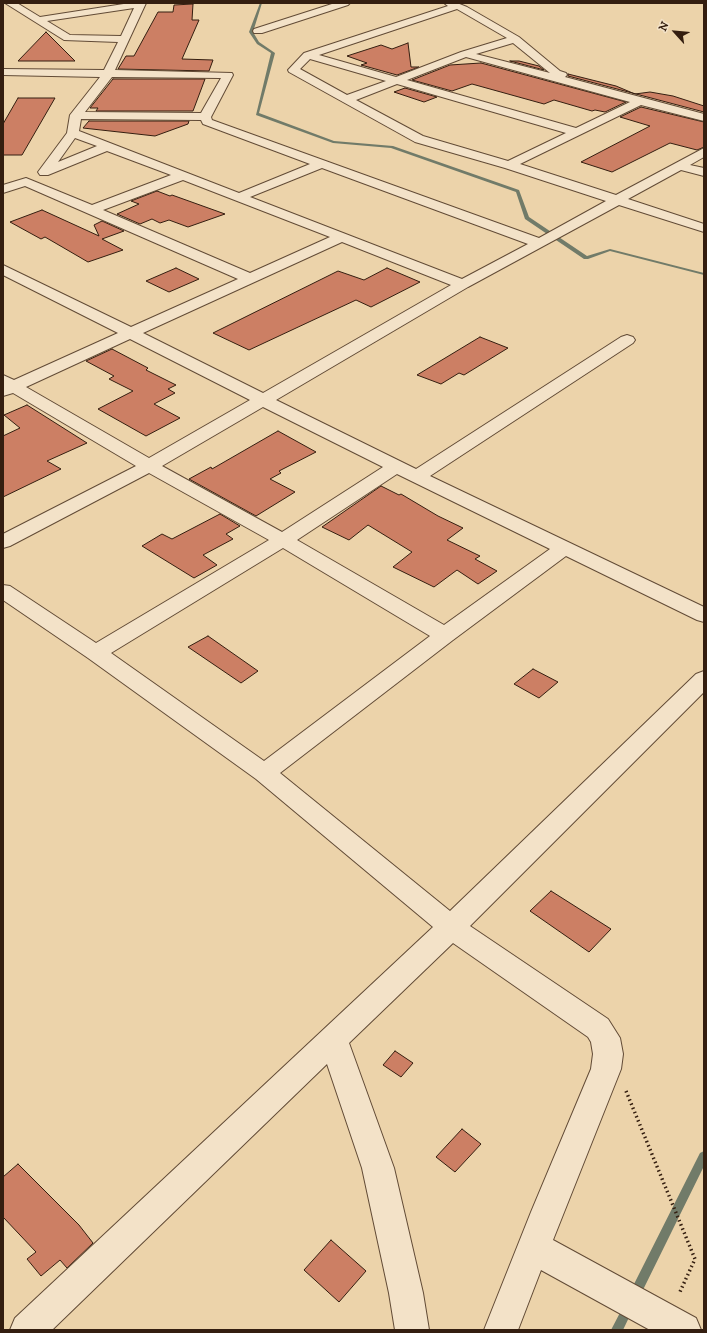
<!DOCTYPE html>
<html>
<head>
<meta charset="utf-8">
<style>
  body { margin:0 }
  #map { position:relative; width:707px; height:1333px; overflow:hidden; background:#ecd3aa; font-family:"IM FELL DW Pica",serif }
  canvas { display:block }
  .frame { position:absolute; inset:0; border:4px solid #341e10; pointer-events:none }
  .north { position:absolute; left:655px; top:12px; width:40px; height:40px; -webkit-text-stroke:3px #f3e2c8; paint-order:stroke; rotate:297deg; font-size:11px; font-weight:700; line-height:16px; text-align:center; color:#341e10 }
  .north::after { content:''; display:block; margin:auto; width:14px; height:18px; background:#341e10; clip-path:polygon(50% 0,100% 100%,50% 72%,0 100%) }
</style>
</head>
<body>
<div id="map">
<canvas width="707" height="1333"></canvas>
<div class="frame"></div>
<div class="north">N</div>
</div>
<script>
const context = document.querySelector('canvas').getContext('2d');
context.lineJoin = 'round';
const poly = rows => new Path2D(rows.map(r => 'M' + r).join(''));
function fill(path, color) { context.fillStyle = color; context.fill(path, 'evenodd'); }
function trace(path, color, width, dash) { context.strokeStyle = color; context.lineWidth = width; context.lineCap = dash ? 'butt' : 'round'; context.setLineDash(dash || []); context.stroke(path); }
fill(poly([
  [260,3,262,3,253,32,259,42,275,53,259,113,334,141,393,146,519,190,529,217,587,256,610,249,704,273,704,275,610,251,588,259,584,259,525,219,516,192,391,148,333,143,256,115,271,53,257,44,249,32,260,3],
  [704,1151,704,1166,639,1298,635,1299,631,1298,630,1294,631,1290,700,1153,704,1151],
  [628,1304,632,1305,633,1309,623,1330,611,1330,624,1305,628,1304]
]), '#717b69');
const building = poly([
  [193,4,192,20,199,20,182,59,213,60,209,71,118,69,126,56,134,56,158,12,173,12,174,5,193,4],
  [46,32,75,61,18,61,46,32],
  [408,43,411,67,419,67,397,75,361,65,367,63,347,56,381,45,392,49,408,43],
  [510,61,519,61,539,66,544,70,510,61],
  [481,63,626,102,605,112,595,110,592,111,554,100,544,104,472,84,452,91,412,80,450,65,481,63],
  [568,74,616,86,635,94,650,92,673,96,704,106,704,112,568,76,568,74],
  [113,79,205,79,193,111,96,111,98,108,90,108,113,79],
  [405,88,437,97,424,102,394,92,405,88],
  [18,98,55,98,22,155,3,155,3,124,18,98],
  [641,107,704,122,704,147,697,150,670,143,612,172,581,162,650,126,620,117,641,107],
  [89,121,189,121,188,124,155,136,83,128,89,121],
  [157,191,170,196,172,195,225,214,188,227,169,220,160,223,152,219,140,224,117,214,139,204,131,201,157,191],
  [42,210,99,236,94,225,102,221,124,231,102,239,123,250,88,262,45,237,41,239,10,222,42,210],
  [176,268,199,279,169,292,146,281,176,268],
  [387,268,420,282,371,307,356,300,249,350,213,333,338,271,364,280,387,268],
  [480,337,508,348,464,375,459,373,441,384,417,375,480,337],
  [112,349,148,368,146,370,176,385,168,389,175,393,154,404,180,418,146,436,98,409,133,391,109,379,114,376,86,361,112,349],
  [27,405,87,443,47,461,61,469,3,497,3,436,20,428,4,415,27,405],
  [278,431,316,452,279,471,281,473,270,479,295,492,256,516,189,479,211,467,212,469,278,431],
  [381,486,399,495,401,494,438,516,463,528,447,540,480,556,475,559,497,571,478,584,457,570,434,587,393,567,412,552,368,525,349,540,322,527,381,486],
  [220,514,240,526,226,534,233,539,203,555,217,565,194,578,142,546,162,534,172,539,220,514],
  [208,636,258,671,241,683,188,647,208,636],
  [533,669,558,682,539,698,514,684,533,669],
  [551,891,611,929,589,952,530,911,551,891],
  [395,1051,413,1063,401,1077,383,1065,395,1051],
  [462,1129,481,1144,455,1172,436,1157,462,1129],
  [18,1164,79,1225,93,1243,67,1268,60,1260,41,1276,27,1259,36,1252,3,1217,3,1177,18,1164],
  [331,1240,366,1271,339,1302,304,1270,331,1240]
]);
fill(building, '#cc7f64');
trace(building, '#341e10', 1);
const minor = poly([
  [5,3,17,3,40,17,130,3,146,3,115,70,232,73,233,75,211,117,212,120,539,238,606,201,505,168,415,142,289,72,288,70,304,53,448,6,444,3,457,3,467,7,519,37,560,71,566,73,567,75,565,77,704,114,704,121,641,105,520,164,616,195,704,148,704,157,690,165,704,168,704,176,681,170,628,199,704,224,704,232,619,205,468,287,276,400,416,469,621,337,627,335,633,337,635,340,633,343,430,476,704,607,704,622,697,620,566,556,453,640,280,773,450,911,696,674,704,671,704,692,470,926,608,1019,620,1038,623,1054,621,1069,553,1240,696,1318,701,1330,650,1330,541,1270,518,1330,484,1330,531,1212,591,1069,593,1054,591,1042,588,1037,453,943,349,1043,394,1168,423,1293,429,1330,395,1330,389,1293,362,1168,327,1064,52,1330,10,1330,15,1318,433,927,256,779,88,658,3,600,3,585,10,586,96,643,269,540,149,473,10,546,3,548,3,534,136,466,13,393,3,396,3,375,14,380,118,333,3,275,3,265,131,327,238,279,25,186,3,193,3,185,26,178,92,205,171,175,107,151,48,175,40,175,38,172,67,133,70,115,100,77,3,75,3,69,104,70,118,42,64,40,5,3],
  [134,8,121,36,70,35,47,21,134,8],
  [457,9,507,38,461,52,396,77,319,55,457,9],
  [513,43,550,73,476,54,513,43],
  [466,57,630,102,576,128,407,80,466,57],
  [310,59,386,81,347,95,300,69,310,59],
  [112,77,221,78,201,113,85,112,112,77],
  [397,84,566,133,508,161,423,136,356,100,397,84],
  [81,119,201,120,203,124,310,164,239,193,79,131,81,119],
  [75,138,97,146,58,162,75,138],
  [322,168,528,244,462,279,250,197,322,168],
  [183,180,330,237,250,273,103,210,183,180],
  [342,242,451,285,263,393,143,333,342,242],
  [130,339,250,400,149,458,26,387,130,339],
  [263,407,383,467,282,532,162,466,263,407],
  [397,474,550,549,444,625,297,540,397,474],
  [283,548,430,636,264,761,111,653,283,548],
  [335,3,350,3,348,5,262,33,254,33,253,31,254,29,335,3]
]);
trace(minor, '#624b36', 2);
trace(poly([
  [626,1091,695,1259,679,1294]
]), '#341e10', 3.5, [1.5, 3]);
fill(minor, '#f3e2c8');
</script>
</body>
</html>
